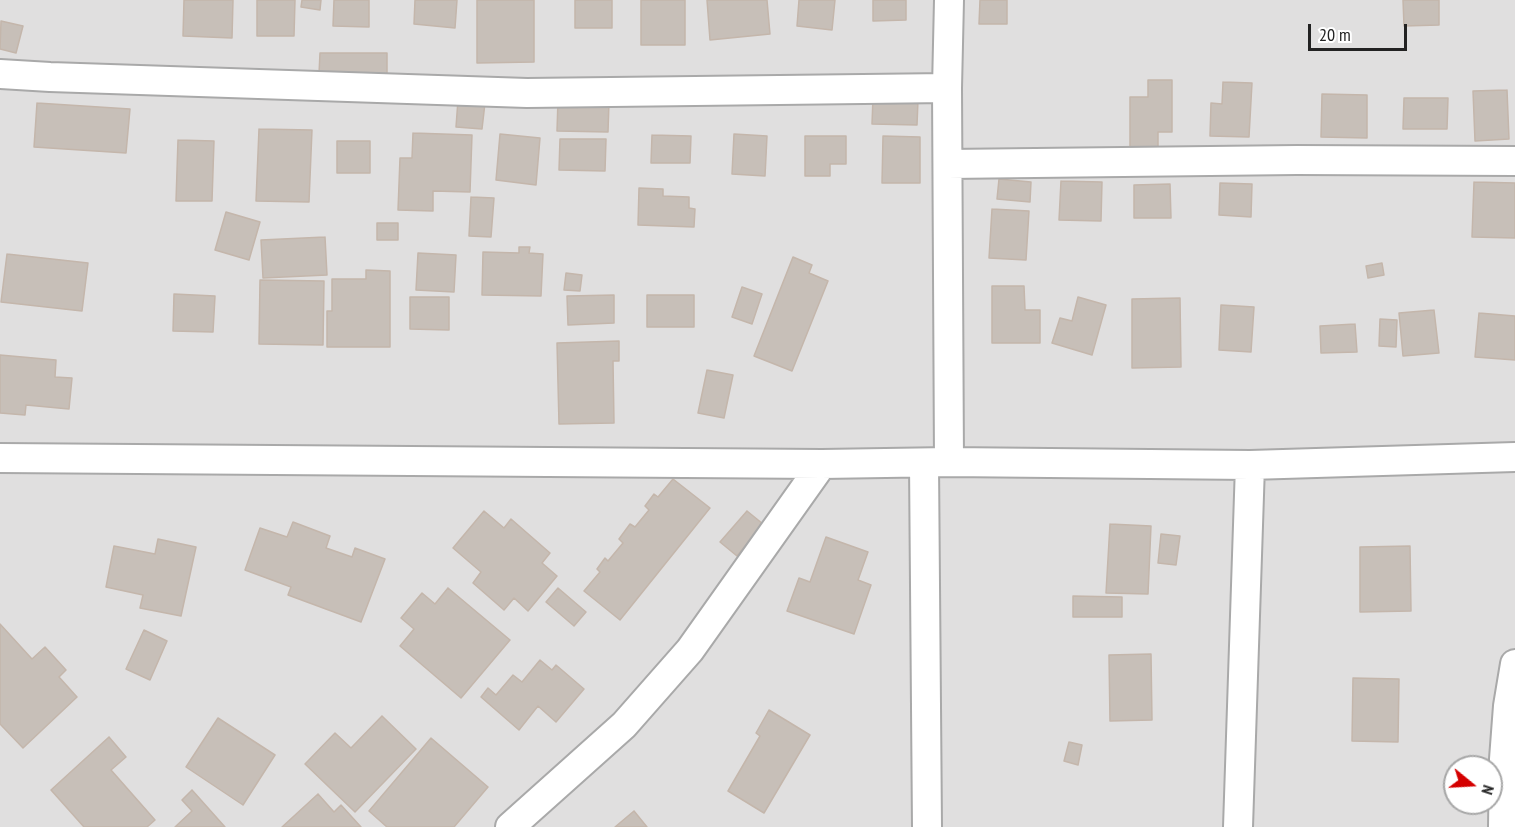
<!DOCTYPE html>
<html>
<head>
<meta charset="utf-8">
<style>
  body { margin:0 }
  #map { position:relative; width:1515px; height:827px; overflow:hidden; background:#f2efe9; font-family:"PT Sans Narrow",sans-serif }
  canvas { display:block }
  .north { position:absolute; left:1443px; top:755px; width:60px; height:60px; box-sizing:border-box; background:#fff; border:2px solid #a7a7a7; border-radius:50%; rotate:108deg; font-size:16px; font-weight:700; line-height:24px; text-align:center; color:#222 }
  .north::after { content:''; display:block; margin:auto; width:21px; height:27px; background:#d40000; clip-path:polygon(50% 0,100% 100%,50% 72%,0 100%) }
  .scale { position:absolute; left:1308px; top:24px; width:99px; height:27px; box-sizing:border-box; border:3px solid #222; border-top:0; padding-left:8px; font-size:18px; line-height:21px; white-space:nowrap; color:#222; -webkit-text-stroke:4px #fff; paint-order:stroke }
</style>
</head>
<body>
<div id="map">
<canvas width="1515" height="827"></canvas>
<div class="north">N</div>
<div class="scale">20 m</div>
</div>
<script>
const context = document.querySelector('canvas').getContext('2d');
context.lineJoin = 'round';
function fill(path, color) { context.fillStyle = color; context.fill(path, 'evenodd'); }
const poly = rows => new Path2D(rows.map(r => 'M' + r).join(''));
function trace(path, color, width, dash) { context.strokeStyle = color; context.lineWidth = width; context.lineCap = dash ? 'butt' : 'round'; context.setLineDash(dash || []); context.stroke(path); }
fill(poly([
  [0,0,1515,0,1515,827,0,827],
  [1455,767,1491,767,1491,803,1455,803]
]), '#e0dfdf');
const building = poly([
  [184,0,233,0,232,38,183,36,184,0],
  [257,0,295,0,294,36,257,36,257,0],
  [302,0,321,0,320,10,301,7,302,0],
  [334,0,369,0,369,27,333,26,334,0],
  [415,0,457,0,455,28,414,24,415,0],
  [477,0,534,0,534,62,477,63,477,0],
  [575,0,612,0,612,28,575,28,575,0],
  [641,0,685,0,685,45,641,45,641,0],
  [707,0,767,0,770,34,710,40,707,0],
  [799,0,835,0,832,30,797,26,799,0],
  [873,0,906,0,906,20,873,21,873,0],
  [980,0,1007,0,1007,24,979,24,980,0],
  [1403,0,1439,0,1439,25,1404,26,1403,0],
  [1,21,23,26,16,53,0,49,1,21],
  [320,53,387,53,387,75,319,74,320,53],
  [1148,80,1172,80,1172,132,1158,132,1158,151,1130,150,1130,97,1148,97,1148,80],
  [1223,82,1252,83,1249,137,1210,136,1211,103,1222,104,1223,82],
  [1507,90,1509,139,1475,141,1473,91,1507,90],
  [1322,94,1367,95,1367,138,1321,137,1322,94],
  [873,98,918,100,917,125,872,124,873,98],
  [1404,98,1448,98,1447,129,1403,129,1404,98],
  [458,100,485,103,482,129,456,127,458,100],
  [558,100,609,102,608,132,557,131,558,100],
  [37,103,130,109,126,153,34,147,37,103],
  [259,129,312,130,309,202,256,201,259,129],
  [413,133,472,135,470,192,433,191,433,211,398,210,400,158,412,158,413,133],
  [500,134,540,138,536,185,496,180,500,134],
  [734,134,767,136,765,176,732,174,734,134],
  [652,135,691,136,690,163,651,163,652,135],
  [805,136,846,136,846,164,830,164,830,176,805,176,805,136],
  [883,136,920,137,920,183,882,183,883,136],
  [560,139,606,139,605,171,559,170,560,139],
  [178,140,214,141,212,201,176,201,178,140],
  [337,141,370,141,370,173,337,173,337,141],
  [999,179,1031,182,1030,202,997,199,999,179],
  [1061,181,1102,182,1101,221,1059,220,1061,181],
  [1474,182,1515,183,1515,238,1472,237,1474,182],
  [1220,183,1252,184,1251,217,1219,215,1220,183],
  [1170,184,1171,218,1134,218,1134,185,1170,184],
  [639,188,663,189,663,196,689,197,689,208,695,209,694,227,638,225,639,188],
  [471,197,494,198,491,237,469,236,471,197],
  [992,209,1029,211,1026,260,989,258,992,209],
  [226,212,260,222,249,260,215,250,226,212],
  [377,223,398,223,398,240,377,240,377,223],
  [325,237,327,275,263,278,261,240,325,237],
  [519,247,530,247,529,253,543,254,541,296,482,295,483,252,519,253,519,247],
  [418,253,456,255,454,292,416,290,418,253],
  [7,254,88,263,82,311,1,302,7,254],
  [793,257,812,265,809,273,828,281,792,371,754,356,793,257],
  [1382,263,1384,275,1368,278,1366,266,1382,263],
  [366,270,390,271,390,347,327,347,327,311,332,311,332,279,366,279,366,270],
  [566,273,582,275,580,291,564,290,566,273],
  [260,280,324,281,323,345,259,344,260,280],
  [992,286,1024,286,1025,310,1040,310,1040,343,992,343,992,286],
  [742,287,762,294,752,324,732,317,742,287],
  [174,294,215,296,213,332,173,331,174,294],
  [614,295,614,323,568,325,567,296,614,295],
  [647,295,694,295,694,327,647,327,647,295],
  [410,297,449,297,449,330,410,329,410,297],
  [1078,297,1106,305,1092,355,1052,343,1060,318,1072,321,1078,297],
  [1180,298,1181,367,1132,368,1132,299,1180,298],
  [1221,305,1254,307,1251,352,1219,350,1221,305],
  [1434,310,1439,353,1403,356,1399,313,1434,310],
  [1479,313,1515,316,1515,360,1475,357,1479,313],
  [1380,319,1397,320,1396,347,1379,346,1380,319],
  [1355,324,1357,352,1321,353,1320,326,1355,324],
  [619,341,619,361,613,361,614,423,559,424,557,343,619,341],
  [0,355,56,360,55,377,72,378,69,409,26,405,25,415,0,413,0,355],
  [707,370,733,375,724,418,698,413,707,370],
  [673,479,710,508,620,620,584,591,600,572,597,569,605,558,608,561,623,543,619,539,630,524,635,527,649,510,645,506,654,494,658,497,673,479],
  [484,511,504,528,511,519,550,553,542,563,557,576,528,611,514,598,504,610,473,583,481,572,453,548,484,511],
  [747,511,763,524,737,556,720,542,747,511],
  [293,522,330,536,326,548,352,557,355,548,385,559,361,622,288,595,291,587,245,570,260,528,287,537,293,522],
  [1110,524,1151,526,1148,594,1106,593,1110,524],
  [1161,534,1180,536,1176,565,1158,563,1161,534],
  [826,537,868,552,858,580,871,585,854,634,787,611,799,578,810,582,826,537],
  [158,539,196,547,181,616,140,608,143,595,106,587,114,546,155,554,158,539],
  [1410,546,1411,611,1360,612,1360,547,1410,546],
  [448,588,510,640,461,698,400,646,414,629,401,618,422,593,435,604,448,588],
  [558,588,586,612,574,626,546,602,558,588],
  [1073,596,1122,597,1122,617,1073,617,1073,596],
  [0,624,32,659,45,647,66,670,59,677,77,697,23,748,0,724,0,624],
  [144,630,167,641,150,680,126,669,144,630],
  [1151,654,1152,720,1110,721,1109,655,1151,654],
  [540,660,552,670,556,665,584,689,556,722,538,706,519,730,481,697,488,688,496,695,513,675,522,682,540,660],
  [1353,678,1399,679,1398,742,1352,741,1353,678],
  [769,710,810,735,764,813,728,791,760,736,756,733,769,710],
  [382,716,416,749,355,812,305,764,335,733,351,748,382,716],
  [218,718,275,755,243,805,186,767,218,718],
  [109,737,126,757,111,770,155,820,147,827,84,827,51,790,109,737],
  [431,738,488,787,454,827,387,827,369,811,431,738],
  [1069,742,1082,745,1078,765,1064,761,1069,742],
  [192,790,225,827,175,827,192,811,182,800,192,790],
  [318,794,334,812,341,805,361,827,282,827,318,794],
  [634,811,647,827,615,827,634,811]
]);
fill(building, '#c7bfb8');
trace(building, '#c4b6ab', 1.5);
const minor = poly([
  [0,74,50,77,527,93,947,88,949,462],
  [947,88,949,0],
  [948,164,1297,160,1515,161],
  [0,458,822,464,949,462,1250,465,1515,457],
  [924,463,927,827],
  [510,827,624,725,690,650,822,464],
  [1238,827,1250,465],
  [1503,827,1504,759,1508,706,1515,664]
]);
trace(minor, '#a9a9a9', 32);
trace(minor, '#fff', 28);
</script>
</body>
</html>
